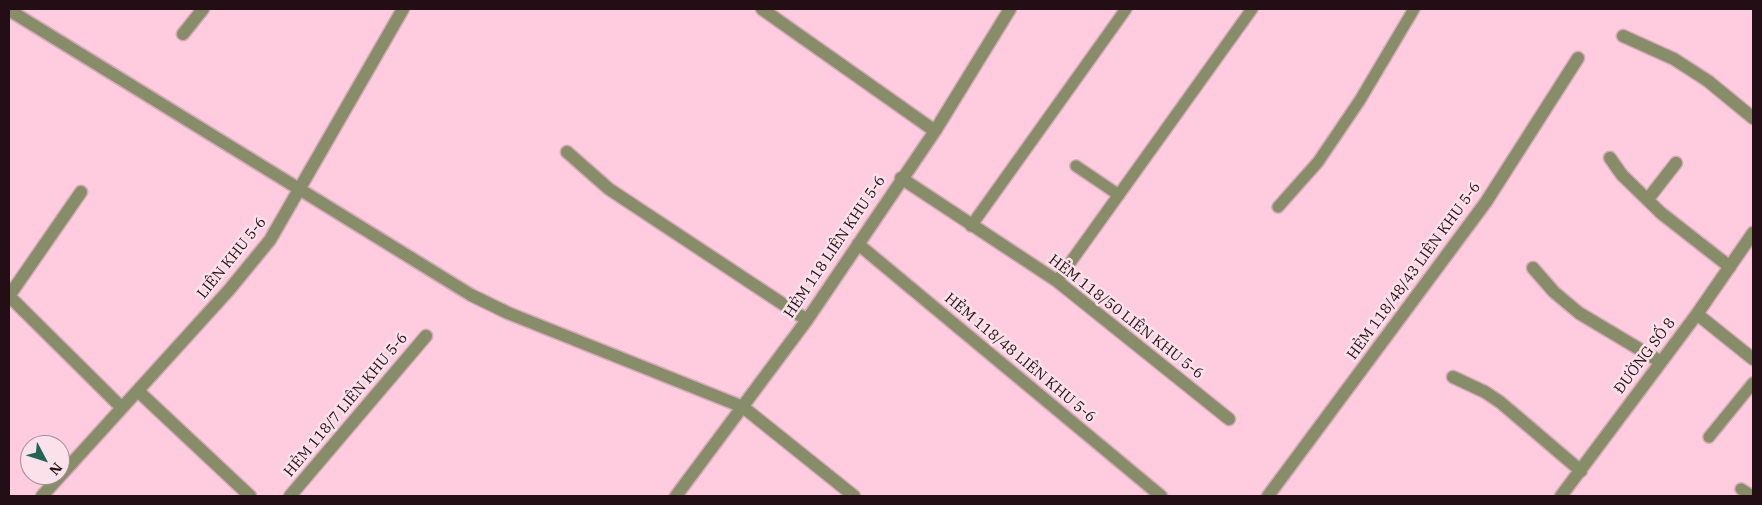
<!DOCTYPE html>
<html>
<head>
<meta charset="utf-8">
<style>
  body { margin:0 }
  #map { position:relative; width:1762px; height:505px; overflow:hidden; background:#feccde; font-family:"IBM Plex Serif",serif }
  canvas { display:block }
  .frame { position:absolute; inset:0; border:10px solid #230e16; pointer-events:none }
  .north { position:absolute; left:20px; top:435px; width:50px; height:50px; box-sizing:border-box; background:#fbe1ea; border:1px solid #a58d95; border-radius:50%; rotate:130deg; font-size:14px; font-weight:700; line-height:20px; text-align:center; color:#230e16 }
  .north::after { content:''; display:block; margin:auto; width:18px; height:22px; background:#206455; clip-path:polygon(50% 0,100% 100%,50% 72%,0 100%) }
</style>
</head>
<body>
<div id="map">
<canvas width="1762" height="505"></canvas>
<div class="frame"></div>
<div class="north">N</div>
</div>
<script>
const context = document.querySelector('canvas').getContext('2d');
context.lineJoin = 'round';
const poly = rows => new Path2D(rows.map(r => 'M' + r).join(''));
function trace(path, color, width, dash) { context.strokeStyle = color; context.lineWidth = width; context.lineCap = dash ? 'butt' : 'round'; context.setLineDash(dash || []); context.stroke(path); }
function drawText(font, color, halo, rows, align = 'center') {
  context.font = font + ' "IBM Plex Serif",serif'; context.lineWidth = 5; context.setLineDash([]); context.textBaseline = 'middle'; context.strokeStyle = halo; context.fillStyle = color; for (const [text, x, y, turn = 0] of rows) {
    context.save(); context.translate(x, y); context.rotate((+turn || 0) * Math.PI / 180); context.textAlign = isNaN(turn) ? turn : align; if (halo) context.strokeText(text, 0, 0); context.fillText(text, 0, 0); context.restore();
  }
}
const service = poly([
  [1076,166,1119,195],
  [1278,207,1318,162,1360,100,1414,9],
  [971,226,1126,9],
  [1057,281,1252,9],
  [1709,437,1753,383],
  [1741,489,1752,496]
]);
const minor = poly([
  [762,9,935,131],
  [9,10,471,295,508,313,743,407,854,496],
  [183,34,203,9],
  [1623,36,1674,59,1708,81,1753,118],
  [567,152,609,189,807,320],
  [1610,158,1622,175,1661,213,1730,267],
  [901,178,1057,281,1229,419],
  [1648,199,1676,163],
  [858,244,1161,496],
  [1533,268,1554,292,1579,313,1661,362],
  [9,296,122,408],
  [9,296,81,192],
  [1697,314,1753,359],
  [1453,377,1485,392,1500,402,1581,471],
  [138,391,250,496],
  [42,496,229,290,270,240,403,9],
  [290,496,426,336],
  [676,496,807,320,935,131,1010,9],
  [1268,496,1486,202,1578,58],
  [1561,496,1697,314,1753,233]
]);
trace(service, '#d7aaba', 14);
trace(minor, '#d7aaba', 15);
trace(service, '#878d68', 11);
trace(minor, '#878d68', 12);
drawText('15px', '#230e16', '#fbe1ea', [
  ["HẺM 118 LIÊN KHU 5-6",835,247,-56],
  ["LIÊN KHU 5-6",232,258,-51],
  ["HẺM 118/48/43 LIÊN KHU 5-6",1414,271,-54],
  ["HẺM 118/50 LIÊN KHU 5-6",1126,317,38],
  ["ĐƯỜNG SỐ 8",1645,356,-53],
  ["HẺM 118/48 LIÊN KHU 5-6",1020,358,40],
  ["HẺM 118/7 LIÊN KHU 5-6",346,405,-50]
]);
</script>
</body>
</html>
